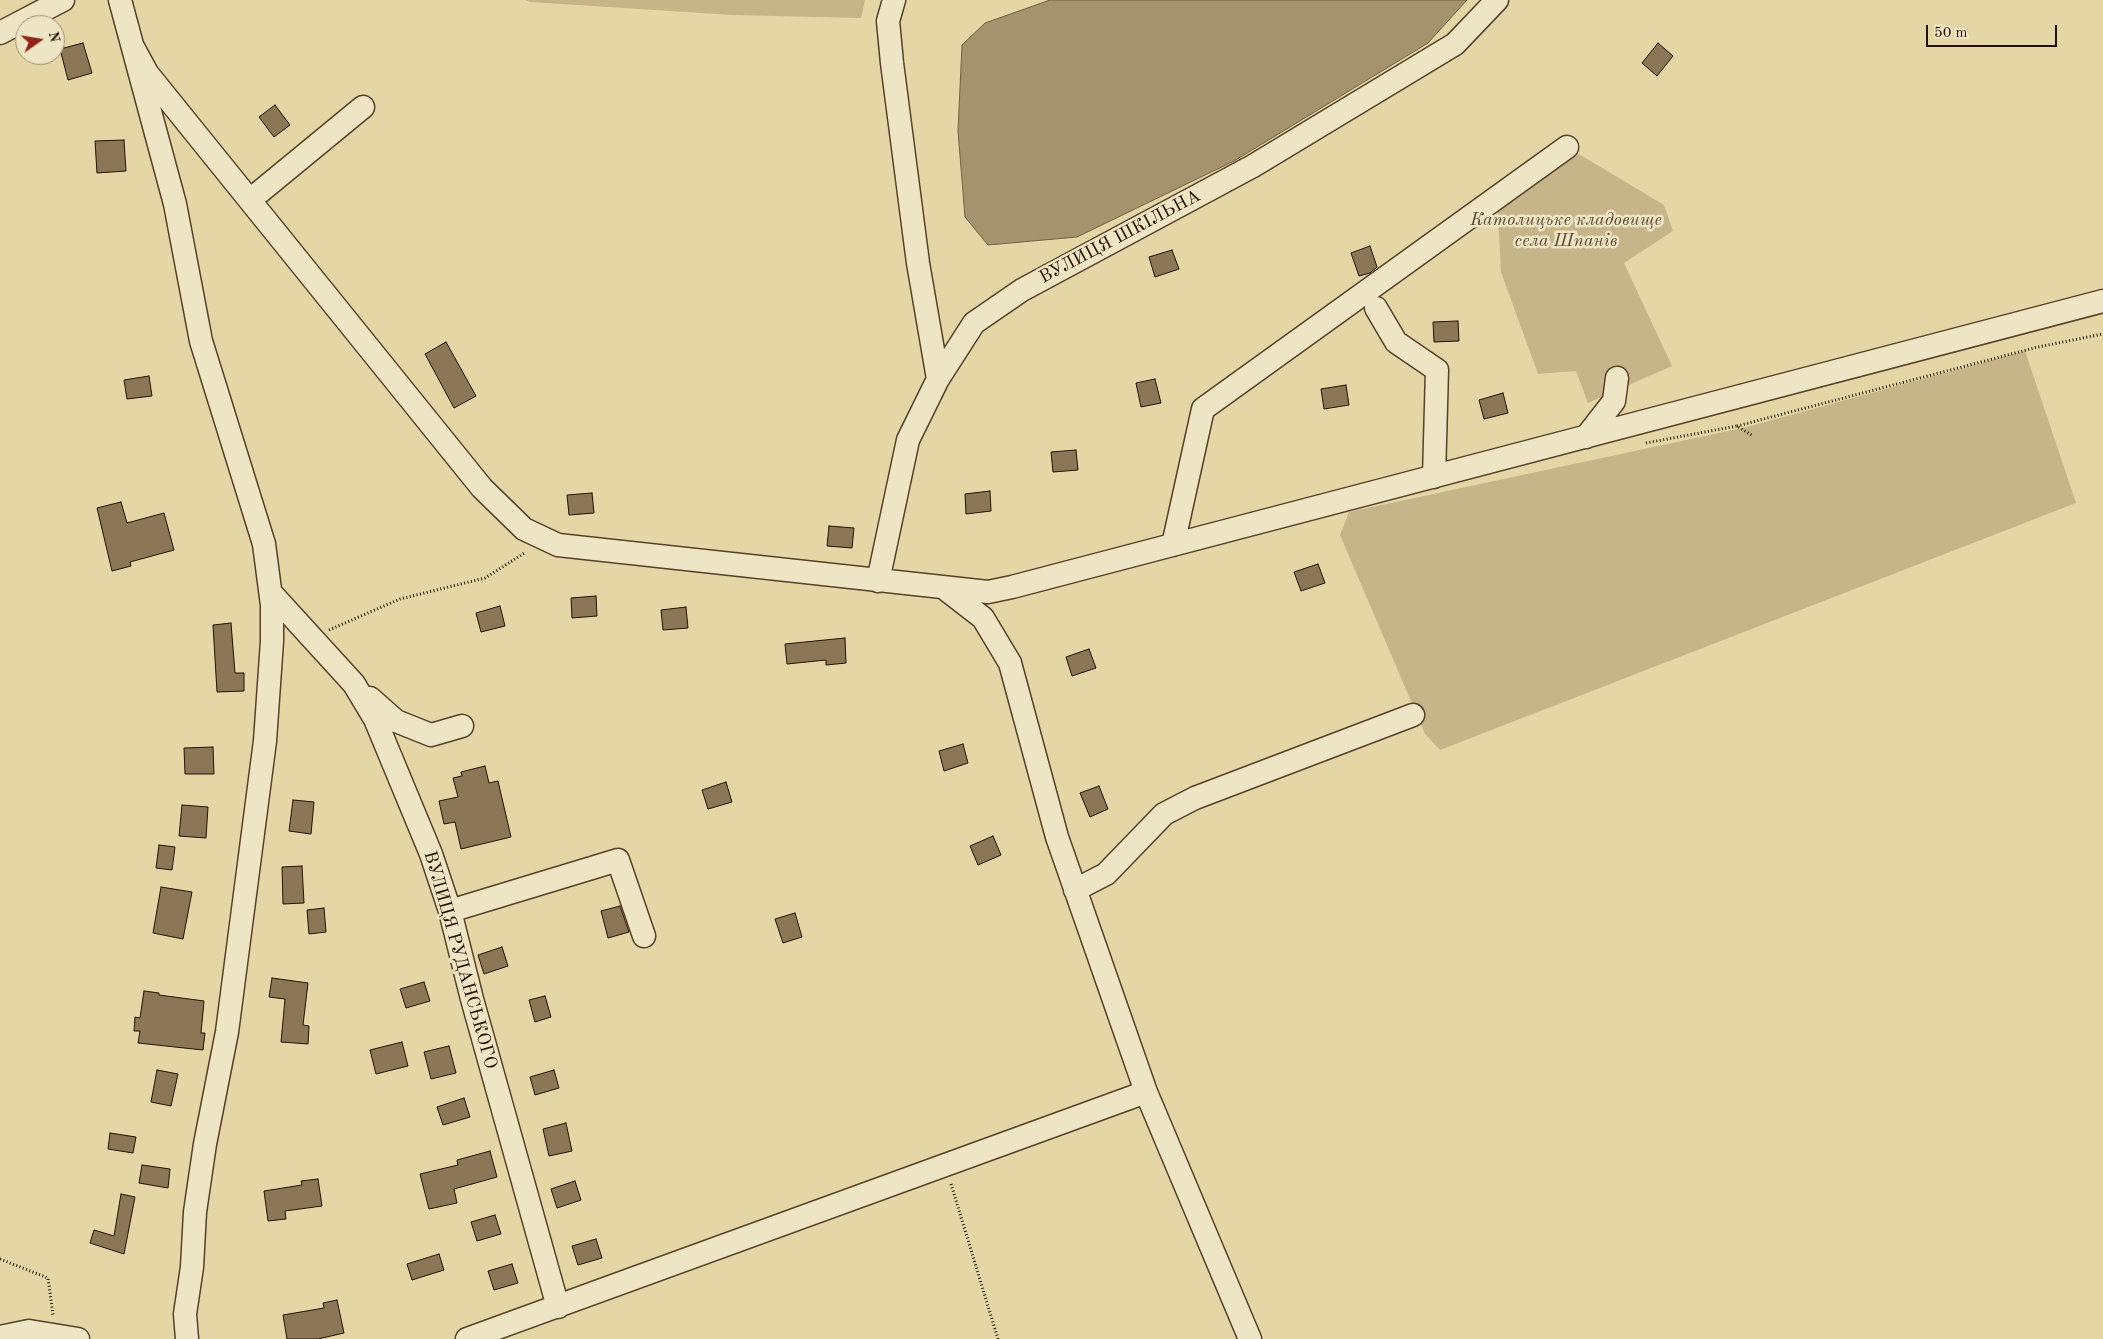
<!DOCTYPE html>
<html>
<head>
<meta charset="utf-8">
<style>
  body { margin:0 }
  #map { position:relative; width:2103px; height:1339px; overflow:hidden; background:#e5d7a5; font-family:"Old Standard TT",serif }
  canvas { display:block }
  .north { position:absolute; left:15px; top:15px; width:50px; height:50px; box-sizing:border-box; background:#eee5c4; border:1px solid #9f8f76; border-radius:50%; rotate:77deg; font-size:14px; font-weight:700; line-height:20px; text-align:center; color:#290e00 }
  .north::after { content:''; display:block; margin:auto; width:18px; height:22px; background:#8f2418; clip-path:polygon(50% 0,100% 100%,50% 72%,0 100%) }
  .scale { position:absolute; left:1926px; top:25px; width:131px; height:22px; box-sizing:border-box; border:2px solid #290e00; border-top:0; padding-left:6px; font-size:15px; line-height:18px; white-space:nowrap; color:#290e00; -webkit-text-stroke:4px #eee5c4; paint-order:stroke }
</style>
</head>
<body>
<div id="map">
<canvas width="2103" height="1339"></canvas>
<div class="north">N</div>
<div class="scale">50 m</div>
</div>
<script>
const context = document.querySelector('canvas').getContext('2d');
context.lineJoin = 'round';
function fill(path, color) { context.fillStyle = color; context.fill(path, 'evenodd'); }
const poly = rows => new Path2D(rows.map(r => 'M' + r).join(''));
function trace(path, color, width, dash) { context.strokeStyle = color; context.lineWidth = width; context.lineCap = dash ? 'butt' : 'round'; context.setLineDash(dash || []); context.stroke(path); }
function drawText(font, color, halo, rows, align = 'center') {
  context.font = font + ' "Old Standard TT",serif'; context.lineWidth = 5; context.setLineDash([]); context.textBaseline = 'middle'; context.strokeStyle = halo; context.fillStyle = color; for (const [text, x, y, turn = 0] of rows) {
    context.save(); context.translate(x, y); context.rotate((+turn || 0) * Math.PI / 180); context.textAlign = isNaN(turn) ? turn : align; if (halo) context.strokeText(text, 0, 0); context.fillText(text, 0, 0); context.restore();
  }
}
fill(poly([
  [525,0,865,0,861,18,732,15,530,2],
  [1567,147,1664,205,1673,231,1624,263,1672,366,1588,403,1576,371,1538,374,1501,272,1497,197],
  [2025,351,2076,503,1440,750,1425,734,1340,535,1349,512,1747,427]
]), '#c5b589');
const water = poly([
  [1050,0,1467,0,1428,43,1234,161,1077,237,988,245,965,217,958,131,962,45,985,23,1050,0]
]);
fill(water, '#a5936d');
trace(water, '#735e41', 1);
const building = poly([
  [83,43,92,73,68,80,60,49,83,43],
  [1658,43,1673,56,1657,76,1642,63,1658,43],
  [275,105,290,125,274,137,259,117,275,105],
  [124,140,126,171,97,173,95,141,124,140],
  [1370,246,1377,267,1370,273,1359,276,1351,253,1370,246],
  [1172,250,1179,269,1155,277,1149,257,1172,250],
  [1458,321,1459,341,1434,342,1433,322,1458,321],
  [446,342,476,396,454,408,425,354,446,342],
  [149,376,152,396,127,399,124,380,149,376],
  [1155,379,1161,403,1141,407,1136,383,1155,379],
  [1346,385,1349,405,1324,409,1321,389,1346,385],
  [1503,393,1508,413,1484,419,1479,400,1503,393],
  [1076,450,1078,470,1053,472,1051,452,1076,450],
  [990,491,991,511,966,514,965,494,990,491],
  [592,493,594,513,569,515,567,495,592,493],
  [121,502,127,523,164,513,174,550,130,562,131,566,112,571,97,508,121,502],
  [829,526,854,528,852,548,827,546,829,526],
  [1318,564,1325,583,1301,591,1294,572,1318,564],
  [596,596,597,616,572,618,571,598,596,596],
  [500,606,505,626,481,632,476,613,500,606],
  [686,607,688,628,663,630,661,610,686,607],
  [231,623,235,673,244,673,244,691,217,692,213,625,231,623],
  [845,638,846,663,826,665,826,660,787,664,785,644,845,638],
  [1089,649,1096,668,1072,676,1066,657,1089,649],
  [963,744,968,763,944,771,939,751,963,744],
  [213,747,214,774,185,774,184,748,213,747],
  [485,766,489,783,498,781,511,837,461,849,455,822,444,824,439,801,458,797,453,778,462,776,461,772,485,766],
  [726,782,732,802,708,809,702,790,726,782],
  [1099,786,1108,809,1090,817,1080,793,1099,786],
  [293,800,314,802,311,834,289,831,293,800],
  [182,805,208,807,206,838,179,836,182,805],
  [993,836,1001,855,978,865,970,846,993,836],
  [159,845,175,847,172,870,156,868,159,845],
  [302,866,304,903,283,904,282,867,302,866],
  [161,887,192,892,183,939,153,933,161,887],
  [620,906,629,932,608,938,601,911,620,906],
  [324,908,326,932,309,934,307,910,324,908],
  [795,913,802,937,783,943,775,919,795,913],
  [502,947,508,966,484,974,478,955,502,947],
  [272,978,308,983,303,1025,309,1026,308,1044,281,1042,285,999,269,997,272,978],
  [424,982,430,1001,406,1008,400,989,424,982],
  [144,991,159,993,159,995,204,1001,201,1033,205,1033,203,1050,138,1043,140,1031,134,1031,135,1017,140,1018,144,991],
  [545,996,551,1017,535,1022,529,1000,545,996],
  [402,1042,408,1066,376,1074,370,1050,402,1042],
  [449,1046,456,1073,431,1079,424,1052,449,1046],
  [157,1070,178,1074,171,1106,151,1102,157,1070],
  [554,1070,559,1088,535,1095,530,1077,554,1070],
  [464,1098,470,1117,443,1125,437,1107,464,1098],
  [566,1123,572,1151,549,1156,543,1129,566,1123],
  [110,1133,136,1137,133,1153,108,1149,110,1133],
  [490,1151,497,1177,454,1189,457,1203,429,1209,420,1174,458,1165,457,1160,490,1151],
  [142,1165,170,1169,168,1188,139,1183,142,1165],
  [318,1179,322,1206,285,1211,286,1219,268,1221,264,1191,302,1185,301,1181,318,1179],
  [575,1181,581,1200,557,1208,551,1189,575,1181],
  [121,1194,135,1197,124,1254,90,1243,94,1230,114,1236,121,1194],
  [495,1215,501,1234,477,1241,471,1222,495,1215],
  [596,1239,602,1258,578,1265,572,1246,596,1239],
  [439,1254,444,1270,412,1280,407,1264,439,1254],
  [512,1264,518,1283,494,1290,488,1271,512,1264],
  [337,1300,344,1333,318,1339,287,1339,283,1315,324,1308,323,1303,337,1300]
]);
fill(building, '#8b7756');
trace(building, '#290e00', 1);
const minor = poly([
  [120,0,175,204,201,341,264,544,272,605,272,641,265,741,227,1032,205,1144,195,1212,192,1267,185,1314,187,1339],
  [894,0,888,21,892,63,918,263,938,379],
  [0,33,63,0],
  [133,47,147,73,482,488,524,529,558,545,988,592,1012,587,2103,301],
  [250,200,363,107],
  [1376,308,1396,342,1437,370,1434,477],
  [1586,437,1614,401,1617,378],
  [1173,545,1203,409,1567,147],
  [878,581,908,440,938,379,974,323,1022,290,1253,166,1455,44,1497,0],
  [943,587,983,618,1010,663,1057,837,1146,1092,1250,1339],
  [271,593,354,684,375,719,431,854,450,911,472,999,558,1307],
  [370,698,396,721,431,735,462,726],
  [1075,890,1106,874,1164,814,1195,798,1413,715],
  [450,911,618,860,644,936],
  [0,1337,29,1331,78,1339],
  [467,1339,1146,1092]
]);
trace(minor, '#584029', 25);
trace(poly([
  [1737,426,2038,347,2103,334],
  [1646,443,1737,426,1753,436],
  [329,630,400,599,485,578,526,552],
  [951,1184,998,1339],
  [0,1259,48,1278,53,1315]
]), '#290e00', 3, [1, 2.5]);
trace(minor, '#eee5c4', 22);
drawText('italic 18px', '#604830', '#eee5c4', [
  ["Католицьке кладовище",1566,220],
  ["села Шпанів",1566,241]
]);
drawText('18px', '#290e00', '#eee5c4', [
  ["ВУЛИЦЯ ШКІЛЬНА",1120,237,-28],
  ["ВУЛИЦЯ РУДАНСЬКОГО",460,960,74]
]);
</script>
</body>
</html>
